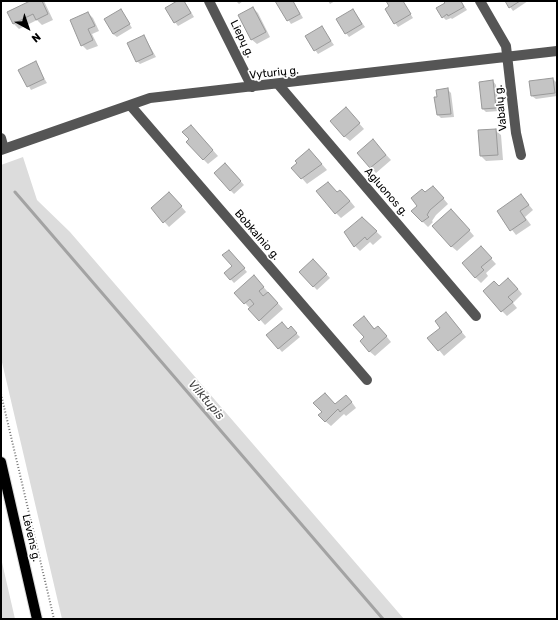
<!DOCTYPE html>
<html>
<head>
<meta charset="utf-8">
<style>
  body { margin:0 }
  #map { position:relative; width:558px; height:620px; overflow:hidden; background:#fff; font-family:Rubik,sans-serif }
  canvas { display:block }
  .frame { position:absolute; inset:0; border:2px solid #000; pointer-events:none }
  .north { position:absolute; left:8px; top:8px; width:40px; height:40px; -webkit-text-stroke:3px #fff; paint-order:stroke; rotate:140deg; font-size:11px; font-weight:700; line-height:16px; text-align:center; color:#000 }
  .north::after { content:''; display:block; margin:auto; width:14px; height:18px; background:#000; clip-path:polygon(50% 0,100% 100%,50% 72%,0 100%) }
</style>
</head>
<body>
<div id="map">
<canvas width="558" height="620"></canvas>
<div class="frame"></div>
<div class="north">N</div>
</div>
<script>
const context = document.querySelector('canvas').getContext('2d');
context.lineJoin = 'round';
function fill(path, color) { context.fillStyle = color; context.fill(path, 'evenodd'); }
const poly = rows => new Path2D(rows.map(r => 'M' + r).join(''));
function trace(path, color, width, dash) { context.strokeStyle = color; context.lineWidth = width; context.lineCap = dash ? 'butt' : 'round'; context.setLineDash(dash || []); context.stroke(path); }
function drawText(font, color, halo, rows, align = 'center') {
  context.font = font + ' Rubik,sans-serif'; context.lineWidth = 3.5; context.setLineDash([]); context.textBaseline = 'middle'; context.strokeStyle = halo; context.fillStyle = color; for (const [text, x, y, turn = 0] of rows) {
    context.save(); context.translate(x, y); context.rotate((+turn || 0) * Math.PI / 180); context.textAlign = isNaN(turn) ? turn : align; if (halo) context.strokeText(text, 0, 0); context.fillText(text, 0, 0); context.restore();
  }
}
fill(poly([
  [23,157,37,200,70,232,404,619,62,619,1,358,1,165],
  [1,558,15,619,1,619]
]), '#dcdcdc');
fill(poly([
  [32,1,44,1,53,20,42,25,37,20,19,29,13,23],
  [179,1,185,2,194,17,178,26,175,22],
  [236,1,243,1,239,4],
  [276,1,293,1,303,18,291,24],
  [328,1,335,1,330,4],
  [387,1,402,1,413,18,398,27,386,10,391,7],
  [445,1,461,1,467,10,452,19,451,18,446,20,443,17,446,3],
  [506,1,528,1,513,11],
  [253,8,258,13,270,37,257,44,251,39],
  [121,10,132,28,117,37,113,34],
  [353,10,365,27,349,37,346,33],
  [88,13,93,18,99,31,92,34,98,46,87,50,82,45],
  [322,28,334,45,318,54,306,37],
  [144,36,156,57,140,64,137,61],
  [35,63,47,83,31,90,20,70],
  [553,79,556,82,557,96,536,99,532,96],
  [493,81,496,85,499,111,486,112,483,109,480,83],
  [447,89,451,93,454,117,441,118,438,115,438,98],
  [351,114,364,129,350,141,344,136],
  [495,130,501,135,503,160,486,161,481,156,479,131],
  [196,131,218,156,208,164,203,159],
  [378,146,391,160,376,173,358,153],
  [315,156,327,170,307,184,293,168],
  [229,168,244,185,234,194,230,190],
  [438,192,448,204,436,215,432,221,433,222,428,227,412,211,419,206,425,194],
  [337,193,346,196,355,207,341,218,336,213],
  [521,195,533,210,525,217,531,225,516,235,498,212],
  [174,198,186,212,169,227,152,208],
  [457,216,474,236,457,251,451,246],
  [362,218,382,237,373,245,370,242,360,251,355,246],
  [486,253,496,264,486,273,488,276,481,283,475,277],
  [232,254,247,272,234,283,225,273,233,266],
  [313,260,330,278,317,290,300,272],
  [259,282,283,309,265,325,236,293],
  [514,284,522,294,513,303,517,308,507,316,502,311,499,287],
  [451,319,466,337,444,356,439,350],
  [369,323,375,329,383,332,391,342,375,356,369,351,365,338],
  [291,328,300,337,282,352,267,335,288,330],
  [351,401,356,408,346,416,344,414,331,426,325,421,323,412,335,405]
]), '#0003');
trace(poly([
  [15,192,383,619]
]), '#a3a3a3', 3);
const building = poly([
  [30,1,42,1,48,14,36,20,33,14,13,24,7,12,30,1],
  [177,1,184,1,191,13,174,23,165,8,177,1],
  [275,1,293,1,300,14,287,21,275,1],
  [386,1,403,1,411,14,394,24,385,9,389,6,386,1],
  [443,1,461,1,464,7,448,16,447,14,442,18,436,8,445,3,443,1],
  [505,1,520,1,509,8,505,1],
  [253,7,266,32,251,40,238,15,253,7],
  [121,9,130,24,113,34,104,19,121,9],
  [353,9,362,24,345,34,336,19,353,9],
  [88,12,95,26,88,29,93,40,81,46,70,20,88,12],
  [322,26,331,41,314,51,305,36,322,26],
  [144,35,153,54,136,62,127,43,144,35],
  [36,61,44,79,27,87,18,70,36,61],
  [553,78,555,93,531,96,529,81,553,78],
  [493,80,496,108,482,109,479,82,493,80],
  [448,88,451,114,437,115,434,97,437,97,436,90,448,88],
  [346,107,360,123,344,137,330,121,346,107],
  [191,125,213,150,203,160,186,142,189,139,182,132,191,125],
  [496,129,498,155,480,156,478,130,496,129],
  [373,139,386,155,370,168,357,153,373,139],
  [309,149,322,164,301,179,291,168,297,163,295,161,309,149],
  [225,163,241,181,230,191,214,173,225,163],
  [328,182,337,192,340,190,350,201,335,214,316,191,328,182],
  [433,186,444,198,430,210,427,215,429,217,422,222,411,211,417,206,411,198,422,189,425,192,433,186],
  [169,192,182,206,163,223,151,208,169,192],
  [521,194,529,205,520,211,526,220,510,231,497,211,521,194],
  [451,209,470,230,451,247,432,226,451,209],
  [362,217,377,231,367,240,365,237,354,247,344,232,362,217],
  [481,246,492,258,481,267,484,270,475,278,462,263,481,246],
  [229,250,245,268,230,280,224,273,232,266,222,255,229,250],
  [313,259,327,274,313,287,299,272,313,259],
  [254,275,264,287,259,291,263,296,268,292,278,303,259,321,248,309,254,304,250,299,244,304,234,293,254,275],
  [508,278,518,289,508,297,513,302,501,312,483,291,494,281,499,286,508,278],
  [446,312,462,332,438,351,427,338,440,328,435,321,446,312],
  [364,316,374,329,378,326,387,336,369,352,360,341,364,337,353,325,364,316],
  [282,322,288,329,291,326,297,333,278,349,266,335,282,322],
  [325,393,335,404,346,395,352,402,340,412,338,409,325,422,318,415,322,412,313,403,325,393]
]);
fill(building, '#c4c4c4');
trace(building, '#999', 1);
const major = poly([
  [1,462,37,619]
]);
trace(major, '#dbdbdb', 12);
trace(poly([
  [1,394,54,619]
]), '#777', 2, [1, 2]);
trace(poly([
  [209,1,252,87],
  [480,1,506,46,516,133,521,155],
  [278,84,476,316],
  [130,105,367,380],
  [1,138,4,149],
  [1,150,150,98,557,51]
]), '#555', 10);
trace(major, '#000', 10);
drawText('11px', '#000', '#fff', [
  ["Liepų g.",242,39,64],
  ["Vyturių g.",274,73,-6],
  ["Vabalų g.",501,108,-96],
  ["Agluonos g.",386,192,49],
  ["Bobkalnio g.",257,235,49],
  ["Lėvens g.",31,538,77]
]);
drawText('italic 12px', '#444', '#fff', [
  ["Vilktupis",206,400,49]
]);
</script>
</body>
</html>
